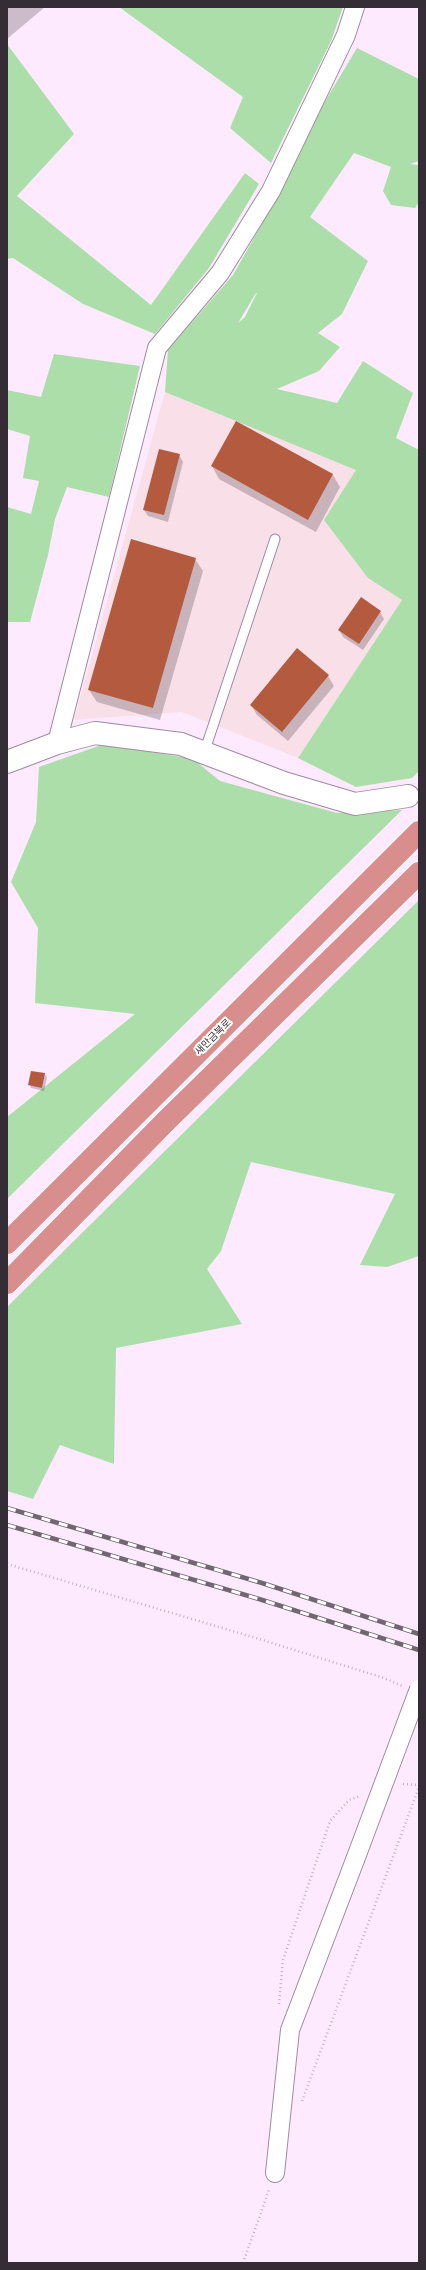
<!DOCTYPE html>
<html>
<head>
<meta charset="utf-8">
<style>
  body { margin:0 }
  #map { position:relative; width:426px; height:2270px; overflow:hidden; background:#feeafe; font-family:"Asap Condensed",sans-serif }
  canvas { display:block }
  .frame { position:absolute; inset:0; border:8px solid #352d35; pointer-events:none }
</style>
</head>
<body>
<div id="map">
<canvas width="426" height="2270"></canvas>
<div class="frame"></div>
</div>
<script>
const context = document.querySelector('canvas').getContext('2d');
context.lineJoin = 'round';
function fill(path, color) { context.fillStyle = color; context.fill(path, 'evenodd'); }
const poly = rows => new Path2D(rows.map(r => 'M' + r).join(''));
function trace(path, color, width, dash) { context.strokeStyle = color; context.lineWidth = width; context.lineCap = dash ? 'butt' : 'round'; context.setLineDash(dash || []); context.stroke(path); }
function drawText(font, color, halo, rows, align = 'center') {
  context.font = font + ' "Asap Condensed","Noto Sans KR",sans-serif'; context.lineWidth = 4; context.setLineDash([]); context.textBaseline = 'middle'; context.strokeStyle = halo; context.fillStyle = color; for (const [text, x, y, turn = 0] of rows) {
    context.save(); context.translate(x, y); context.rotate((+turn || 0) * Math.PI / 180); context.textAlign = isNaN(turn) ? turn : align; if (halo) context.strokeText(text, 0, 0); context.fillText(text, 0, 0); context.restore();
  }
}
fill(poly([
  [165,392,357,470,368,578,402,600,298,758,182,712,74,720]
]), '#f9e0e8');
fill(poly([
  [119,7,343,7,331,41,271,163,230,128,243,97],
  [7,44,74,134,17,196,151,305,245,173,259,184,209,268,155,334,83,304,13,258,7,259],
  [357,48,419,79,419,161,410,164,419,165,419,202,415,208,391,205,383,191,391,167,354,153,310,217,368,261,342,314,318,333,340,347,319,371,277,389,337,403,363,361,413,393,396,438,419,450,419,771,412,778,356,787,298,758,402,600,368,578,324,520,356,470,165,392,168,350,233,275,283,187,318,113],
  [257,293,245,317,238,323,256,293],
  [54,354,140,366,109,497,67,487,55,519,48,555,30,622,7,622,7,507,31,514,39,481,23,478,30,436,7,429,7,390,41,397],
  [104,744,193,759,220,781,337,813,402,810,7,1199,7,1117,135,1014,35,1003,38,928,11,882,36,822,39,767],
  [419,900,419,1256,387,1267,360,1265,395,1194,251,1162,221,1251,207,1269,242,1324,116,1348,114,1464,60,1445,33,1499,7,1491,7,1307]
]), '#abdea9');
fill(poly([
  [7,7,45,7,7,39],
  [236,422,333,475,340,487,316,532,219,479,212,466],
  [179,455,183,462,168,522,148,516,144,510],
  [195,559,203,571,160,720,97,702,89,690],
  [380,612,384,619,363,650,343,637,339,630],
  [328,676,334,686,288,741,257,715,251,705],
  [45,1074,47,1078,44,1091,31,1088,30,1085]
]), '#0003');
fill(poly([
  [236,421,333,474,308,520,211,466],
  [159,449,180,454,164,515,143,510],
  [131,539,196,558,153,708,88,690],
  [361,597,381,611,359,644,338,630],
  [297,648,329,675,282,732,250,705],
  [31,1071,45,1073,42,1088,28,1085]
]), '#b45a3f');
const lane = poly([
  [204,753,275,539]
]);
const street = poly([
  [57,743,157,348,220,273,271,191,346,35,355,7],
  [275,2173,290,2030,355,1860]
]);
const secondary = poly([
  [7,762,57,743,95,733,181,744,284,783,355,804,408,796]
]);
const highway = poly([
  [7,1243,419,832],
  [7,1283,166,1121,419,873]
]);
trace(lane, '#9e8b9e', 11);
trace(street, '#9e8b9e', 20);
trace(secondary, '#9e8b9e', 24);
trace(highway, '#fff', 24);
trace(poly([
  [7,1564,256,1638,384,1678,402,1686],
  [403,1784,419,1785],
  [279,2004,283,1960,330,1821,349,1800,360,1796],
  [302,2101,419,1787],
  [243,2263,269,2190]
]), '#c2b1c2', 2.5, [1, 3]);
trace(lane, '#fff', 9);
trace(street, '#fff', 18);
trace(secondary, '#fff', 22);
trace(highway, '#d88e8d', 22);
const rail = poly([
  [7,1508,262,1583,419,1634],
  [7,1525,259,1599,419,1650]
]);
trace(rail, '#716671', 4.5);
trace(rail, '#fff', 3, [9]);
const streetBridge = poly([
  [355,1860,419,1689]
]);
trace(streetBridge, '#9e8b9e', 20, []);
trace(streetBridge, '#fff', 18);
drawText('10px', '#352d35', '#fff', [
  ["새만금북로",213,1037,-45]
]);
</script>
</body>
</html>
